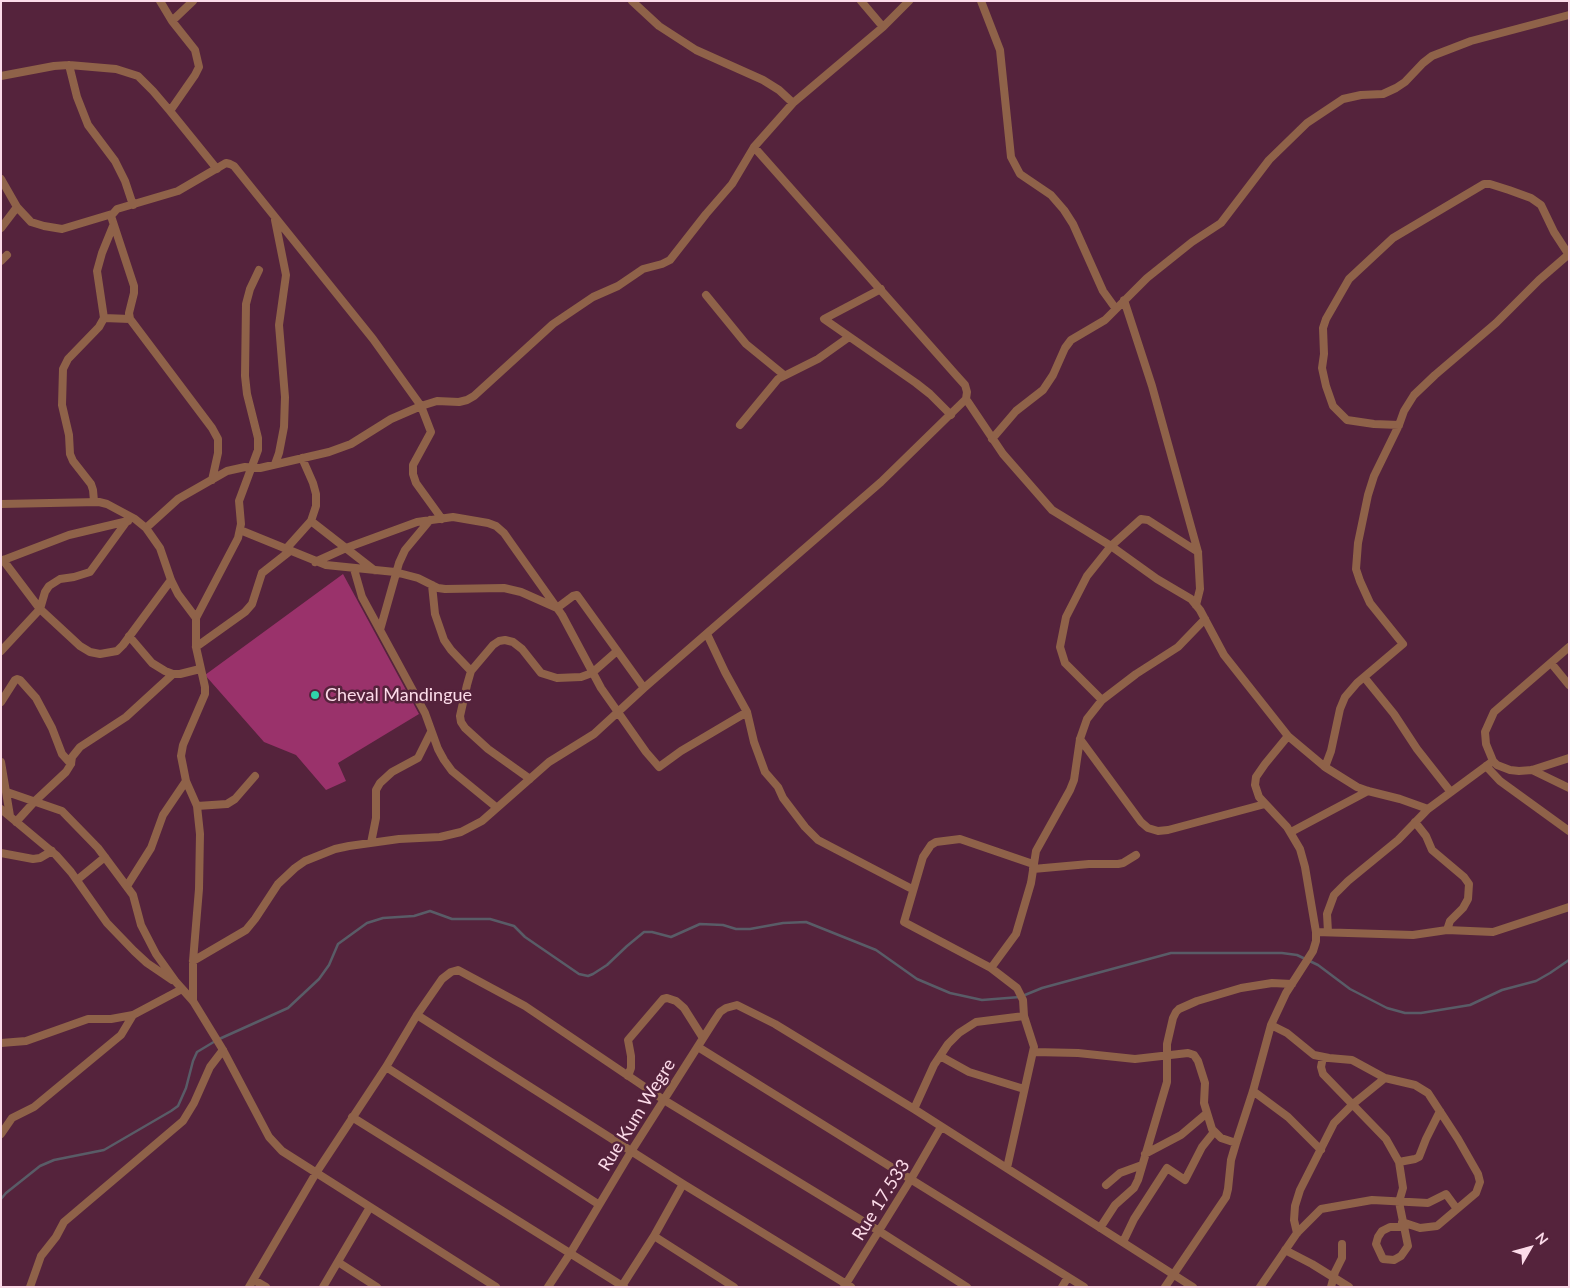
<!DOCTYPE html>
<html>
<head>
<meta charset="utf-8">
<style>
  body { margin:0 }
  #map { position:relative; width:1570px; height:1288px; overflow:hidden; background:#55233c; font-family:Lato,sans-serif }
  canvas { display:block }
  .frame { position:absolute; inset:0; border:2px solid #fcdbe9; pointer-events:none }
  .north { position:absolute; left:1505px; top:1223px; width:50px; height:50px; -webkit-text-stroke:4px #55233c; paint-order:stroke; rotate:52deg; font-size:14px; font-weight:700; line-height:20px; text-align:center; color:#fcdbe9 }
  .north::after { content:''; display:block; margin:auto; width:18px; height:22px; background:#fcdbe9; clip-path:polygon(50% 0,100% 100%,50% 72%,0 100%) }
</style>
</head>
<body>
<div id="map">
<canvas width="1570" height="1288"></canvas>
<div class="frame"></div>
<div class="north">N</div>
</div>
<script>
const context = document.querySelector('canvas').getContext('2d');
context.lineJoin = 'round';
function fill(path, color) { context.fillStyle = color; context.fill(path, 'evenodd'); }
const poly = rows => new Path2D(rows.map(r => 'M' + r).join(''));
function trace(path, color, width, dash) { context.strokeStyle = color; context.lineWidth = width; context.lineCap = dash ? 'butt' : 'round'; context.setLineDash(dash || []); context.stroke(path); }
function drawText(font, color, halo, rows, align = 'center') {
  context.font = font + ' Lato,sans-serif'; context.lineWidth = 5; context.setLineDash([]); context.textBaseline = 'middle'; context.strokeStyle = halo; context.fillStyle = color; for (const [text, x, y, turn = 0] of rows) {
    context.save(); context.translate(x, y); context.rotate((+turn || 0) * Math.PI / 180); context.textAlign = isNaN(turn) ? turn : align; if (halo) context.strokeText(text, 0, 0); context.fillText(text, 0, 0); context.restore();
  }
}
fill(poly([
  [343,574,419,714,338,763,346,781,326,790,296,755,264,742,205,675]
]), '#9a326b');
trace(poly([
  [1,1199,6,1193,40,1166,54,1160,104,1150,171,1111,178,1106,186,1088,193,1061,197,1052,217,1040,288,1008,319,979,329,965,338,944,367,923,383,918,414,916,430,911,452,919,490,919,514,926,525,937,579,974,588,976,593,974,607,965,627,946,644,932,652,932,671,937,700,924,723,925,736,929,750,929,783,923,806,922,876,950,917,979,950,993,982,1000,1020,997,1042,988,1171,953,1282,953,1297,955,1318,965,1350,989,1387,1008,1405,1013,1421,1013,1470,1005,1502,990,1536,981,1550,973,1569,960]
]), '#595c67', 2.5);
trace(poly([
  [160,1,172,21,193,1],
  [632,1,659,26,696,50,763,80,779,90,793,103],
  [861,1,883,27],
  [981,1,1000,50,1011,157,1020,174,1051,195,1064,210,1073,224,1103,291,1116,309],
  [172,21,195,50,199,67,195,75,170,111,217,169],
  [69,65,77,97,88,125,115,161,125,181,133,205],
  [1,76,54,66,69,65,116,69,138,76,153,91,170,111],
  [1,179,17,207,31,222,44,226,62,229,112,214],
  [275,220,286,275,279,325,285,397,284,427,279,453,275,464],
  [1,228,17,207],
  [1,261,7,255],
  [881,289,824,319,916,383,930,394,951,415],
  [706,295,746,344,784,375],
  [1124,300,1152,386,1198,552,1200,589,1196,605],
  [104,318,130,319],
  [966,399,1003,454,1052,510,1111,546,1157,579,1191,599,1200,610,1224,655,1288,736,1325,767,1357,787,1368,791,1400,799,1428,809],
  [740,425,778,379,818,359,849,337],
  [1399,425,1374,424,1347,420,1333,406,1326,386,1322,368,1324,354,1323,328,1326,319,1349,279,1393,238,1484,184,1490,184,1509,190,1531,198,1541,205,1554,232,1569,255],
  [992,439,1016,411,1043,390,1053,375,1065,348,1071,340,1105,320,1147,278,1192,242,1221,223,1269,160,1307,123,1343,99,1361,95,1383,94,1396,88,1405,82,1423,63,1432,56,1471,41,1569,15],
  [212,480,218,453,218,439,212,428,130,319,129,313,134,293,134,286,111,216,117,209,178,191,226,163,230,164,234,166,373,339,421,406,431,432,413,465,413,474,416,483,442,519],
  [94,501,93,490,91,484,73,461,70,454,69,435,62,405,63,369,68,359,99,327,104,318,97,271,102,253,113,226],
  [1,504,99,502,107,504,135,519,146,528,178,499,227,471,245,467,260,468,329,452,351,444,391,419,421,406,437,401,459,402,467,400,474,396,553,324,593,297,618,286,643,269,662,264,670,260,706,214,732,184,754,147],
  [311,521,374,570],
  [146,528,160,548,171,580,178,594,196,618],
  [240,530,326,565,395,572,418,578,438,588,445,589,504,588,521,592,557,608,573,596,577,595,644,688],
  [286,549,311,521,316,506,316,494,313,483,302,458],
  [3,560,40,609,80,646,90,652,100,654,117,651,123,645,171,580],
  [1,561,69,535,128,521],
  [315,562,346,548,417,522,453,517,488,523,496,526,504,533,511,543,562,615,601,688,646,752,659,767,681,751,747,712],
  [354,569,362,597,425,713,438,749,444,760,452,771,496,807],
  [432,585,435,614,444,640,451,650,471,671],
  [380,630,399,563,405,550,430,520],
  [707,634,725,672,747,712,754,742,765,772,778,787,783,798,805,827,818,840,912,889],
  [129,636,152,663,165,671,173,674,180,674,200,669],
  [196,647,245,612,252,604,262,573,290,551],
  [1569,647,1494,712,1485,732,1486,744,1493,761,1497,765,1510,770,1519,771,1532,770,1569,758],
  [1,651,40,609,45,592,49,586,60,579,74,577,90,572,127,521],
  [1551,663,1569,685],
  [1364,677,1394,714,1417,749,1450,791],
  [1102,700,1065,663,1060,647,1066,617,1087,576,1111,546,1141,519,1148,520,1198,552],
  [1,702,15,680,17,679,20,680,36,698,52,728,62,754,71,764],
  [1080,739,1141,822,1148,828,1158,831,1168,830,1265,804],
  [1,762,10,816],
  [1486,766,1500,781,1569,831],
  [1325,767,1331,751,1340,709,1345,697,1357,683,1403,644,1370,603,1360,581,1356,569,1358,543,1368,495,1374,476,1399,425,1404,411,1414,395,1435,375,1496,323,1539,280,1569,254],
  [1532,770,1569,788],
  [530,779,488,749,465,728,461,722,460,716,467,685,471,671,493,645,499,641,505,640,513,642,522,649,541,673,557,678,581,677,592,673,617,651],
  [7,792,62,811,98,848,133,895,141,925,156,954,176,982,193,1001,223,1050,269,1137,282,1151,496,1287],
  [197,806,227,804,235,799,255,776],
  [1,809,56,855,71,872,107,923,134,951,147,963,172,980],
  [16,822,35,801,66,772,71,764,72,757,80,747,126,717,173,674],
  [1415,822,1426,836,1432,850,1464,877,1469,884,1468,899,1463,908,1450,921,1447,930],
  [1291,832,1368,791],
  [371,843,376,818,376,790,380,783,392,772,418,758,431,732],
  [1,853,33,859,40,858,52,851],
  [1033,869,1089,864,1118,864,1123,863,1136,855],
  [77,880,105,857],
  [127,886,151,848,163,815,186,781],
  [1316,932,1413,935,1447,930,1493,932,1569,907],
  [1328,932,1327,914,1334,895,1348,881,1398,840,1428,809,1493,761],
  [193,961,246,930,255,919,278,884,295,868,305,861,335,849,349,846,399,839,440,837,461,832,482,821,549,762,594,734,644,688,881,482,966,399,967,392,965,385,956,375,754,147,793,103,883,27,909,1],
  [991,968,904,922,923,857,931,845,936,842,960,839,1033,864],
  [193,1001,193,961,199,889,200,834,197,806,186,781,181,756,183,745,205,694,205,687,196,647,196,618,238,538,241,524,239,501,258,450,258,438,247,394,245,376,246,304,250,289,259,270],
  [417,1015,683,1184,851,1287],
  [1271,1025,1287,1033,1314,1055,1329,1058,1352,1060,1385,1078],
  [1,1043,26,1041,88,1019,111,1019,133,1015,182,989],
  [698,1047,1084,1287],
  [1034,1052,1078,1053,1135,1059,1188,1053,1194,1055,1198,1061,1205,1083,1204,1103,1212,1129,1221,1138,1236,1143],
  [940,1056,969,1072,1024,1089],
  [1323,1057,1321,1067,1323,1074,1386,1139,1399,1162,1403,1188,1399,1202,1408,1246,1401,1256,1394,1260,1383,1259,1376,1244,1378,1237,1382,1231,1390,1227,1404,1227],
  [386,1067,598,1204],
  [628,1076,631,1068,631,1056,628,1040,663,999,667,998,676,1001,684,1008,703,1038],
  [1253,1091,1288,1117,1321,1150],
  [914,1109,934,1065,948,1044,959,1033,976,1022,1024,1016],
  [352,1117,624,1287],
  [1,1134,12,1118,34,1107,121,1035,133,1015],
  [1145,1154,1181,1135,1207,1113],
  [1399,1162,1415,1159,1419,1157,1426,1139,1440,1111],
  [1007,1168,1034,1047,1024,1016,1023,1000,1017,988,991,968,1016,934,1031,883,1036,851,1070,790,1074,780,1080,739,1087,719,1102,700,1136,674,1178,647,1205,619],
  [1106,1185,1120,1173,1142,1165],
  [1100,1228,1115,1205,1134,1188,1138,1180,1167,1082,1167,1044,1173,1018,1176,1012,1179,1009,1197,1001,1241,988,1272,983,1292,984],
  [1297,1233,1294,1220,1295,1206,1300,1190,1334,1123,1353,1104,1385,1078,1415,1085,1428,1093,1458,1139,1478,1174,1480,1182,1476,1193,1437,1226,1420,1228,1402,1222],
  [654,1236,734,1287],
  [1123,1242,1134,1219,1167,1168,1185,1180,1202,1147,1214,1132],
  [1285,1250,1312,1264,1349,1287],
  [338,1262,377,1287],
  [254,1280,266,1287],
  [622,1286,654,1236,683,1184],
  [30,1287,41,1256,56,1237,64,1222,183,1121,194,1103,210,1067,223,1050],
  [249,1287,316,1173,386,1067,417,1015,442,979,451,972,458,970,525,1006,664,1100,879,1231,967,1287],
  [323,1287,370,1207],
  [548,1287,571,1252,632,1150,714,1021,720,1012,726,1008,737,1005,775,1024,914,1109,1193,1287],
  [844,1287,911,1179,941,1127],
  [1062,1287,1068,1277],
  [1165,1287,1226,1197,1228,1189,1231,1160,1236,1143,1253,1091,1271,1025,1286,993,1313,951,1316,941,1316,932,1305,867,1300,849,1287,827,1259,797,1255,785,1256,777,1265,764,1288,736],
  [1260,1287,1297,1233,1321,1209,1372,1200,1428,1203,1446,1194,1457,1209],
  [1331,1287,1335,1272,1342,1258,1342,1244]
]), '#8f6249', 8);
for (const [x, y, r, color] of [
  [315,695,5,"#2fd4aa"]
]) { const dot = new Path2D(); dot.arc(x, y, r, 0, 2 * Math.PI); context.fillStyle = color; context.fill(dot); trace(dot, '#55233c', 2); }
drawText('18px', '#fcdbe9', '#55233c', [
  ["Cheval Mandingue",325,695]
], 'left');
drawText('18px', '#fcdbe9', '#55233c', [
  ["Rue Kum Wegre",637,1115,-58],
  ["Rue 17.533",881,1200,-58]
]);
</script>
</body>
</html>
